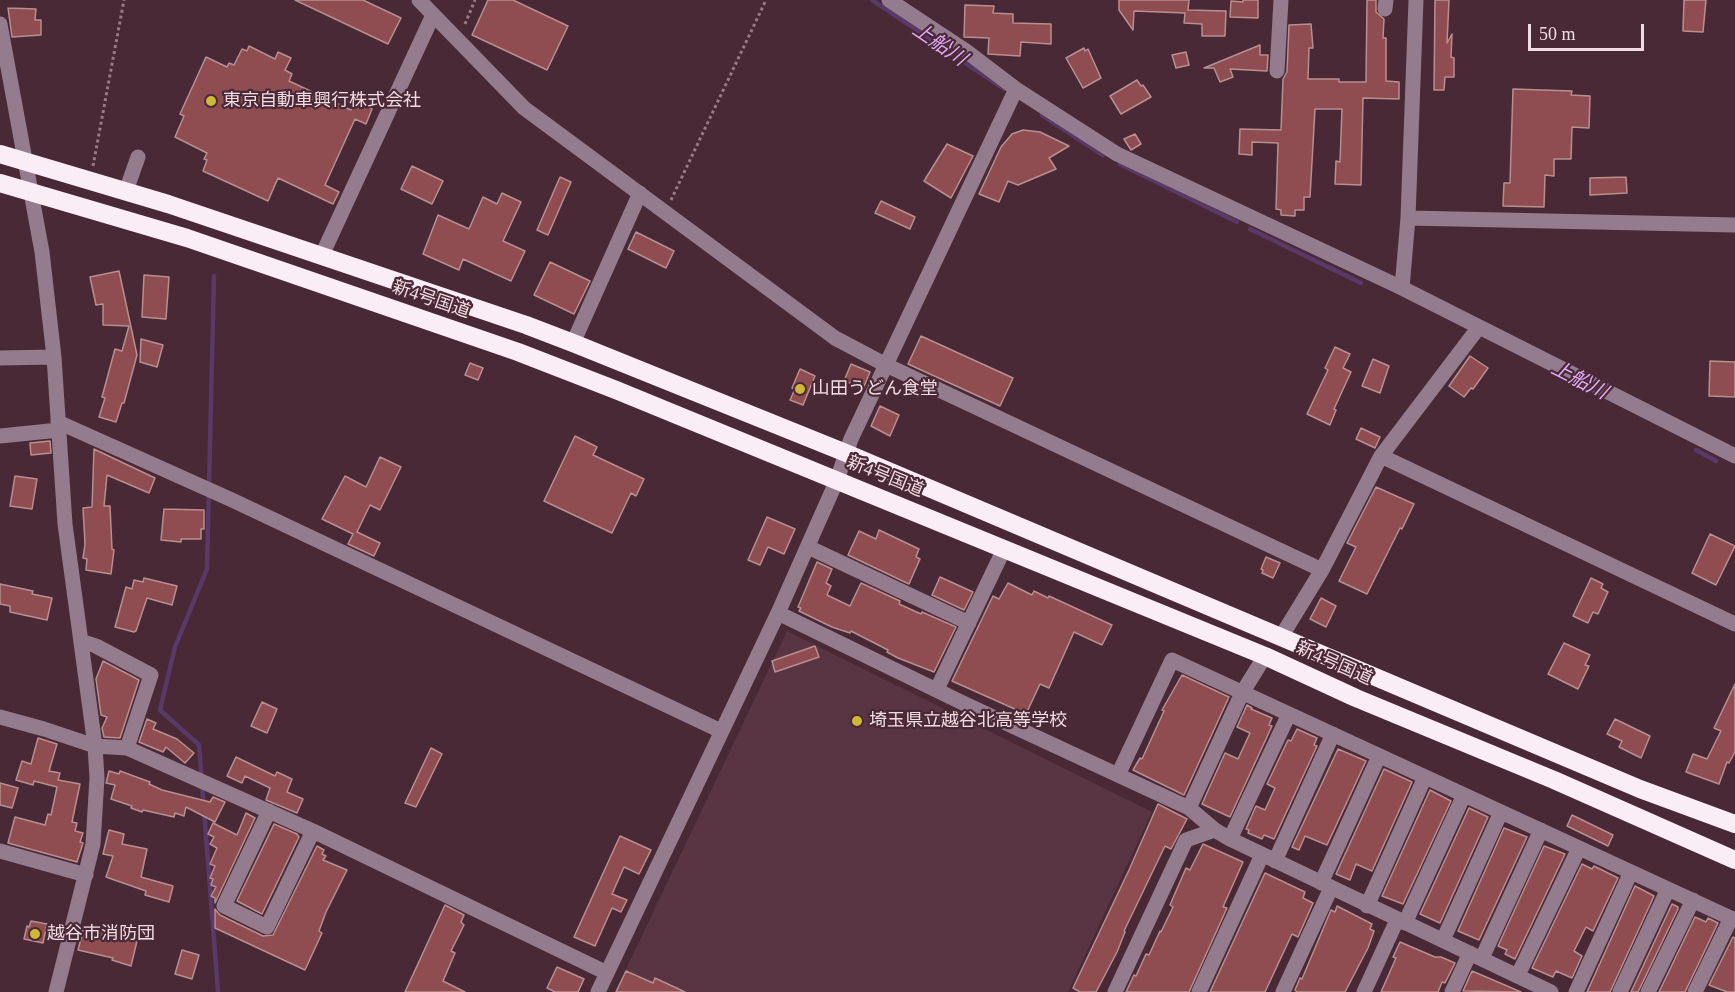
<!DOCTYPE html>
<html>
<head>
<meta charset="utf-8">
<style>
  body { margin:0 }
  #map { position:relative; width:1735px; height:992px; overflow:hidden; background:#492935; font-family:"Times New Roman",serif }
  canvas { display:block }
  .scale { position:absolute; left:1528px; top:24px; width:116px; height:27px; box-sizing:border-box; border:3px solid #f1dce3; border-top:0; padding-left:8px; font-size:18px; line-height:21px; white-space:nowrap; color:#f1dce3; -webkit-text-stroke:4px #492935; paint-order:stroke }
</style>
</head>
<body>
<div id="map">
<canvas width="1735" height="992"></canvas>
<div class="scale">50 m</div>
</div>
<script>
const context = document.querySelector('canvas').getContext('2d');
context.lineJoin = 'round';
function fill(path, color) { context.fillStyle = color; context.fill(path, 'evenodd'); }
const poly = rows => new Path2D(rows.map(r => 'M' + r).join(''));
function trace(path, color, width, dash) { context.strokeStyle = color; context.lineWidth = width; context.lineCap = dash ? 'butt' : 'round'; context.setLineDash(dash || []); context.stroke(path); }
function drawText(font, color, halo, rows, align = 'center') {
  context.font = font + ' "Times New Roman","Noto Sans JP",serif'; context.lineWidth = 4.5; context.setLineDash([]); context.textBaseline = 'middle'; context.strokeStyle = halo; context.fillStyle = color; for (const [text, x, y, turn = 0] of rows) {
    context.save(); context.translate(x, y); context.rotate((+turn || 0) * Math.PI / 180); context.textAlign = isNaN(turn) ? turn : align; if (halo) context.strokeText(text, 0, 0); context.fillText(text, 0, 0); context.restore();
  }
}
fill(poly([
  [787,631,1152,812,1068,992,615,992]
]), '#593442');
trace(poly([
  [872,0,1004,89],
  [1042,115,1103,155],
  [1120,164,1237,222],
  [1250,229,1361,283],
  [214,276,207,569,175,647,160,710,199,745,218,992],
  [1696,450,1716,461]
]), '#5a3868', 4.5);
const building = poly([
  [295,0,363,0,401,18,388,44,295,0],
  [488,0,513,0,568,26,547,70,472,35,488,0],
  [1119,0,1189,0,1188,10,1226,11,1225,36,1202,36,1202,24,1184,23,1185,13,1134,11,1133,30,1119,10,1119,0],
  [1243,0,1258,0,1258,18,1230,17,1231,1,1243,2,1243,0],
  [1367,0,1376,0,1376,12,1384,19,1383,38,1386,38,1386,81,1399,82,1399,99,1363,98,1361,185,1335,184,1336,161,1340,162,1342,109,1315,109,1310,197,1304,197,1304,210,1295,210,1295,216,1281,215,1281,210,1276,209,1278,143,1252,142,1252,155,1239,154,1240,129,1281,130,1283,79,1287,72,1289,25,1311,24,1313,48,1309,48,1308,79,1339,79,1339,82,1366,82,1367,0],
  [1435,0,1449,0,1447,43,1452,34,1451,57,1454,58,1454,77,1445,77,1444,90,1434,90,1435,0],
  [1684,0,1706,0,1703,32,1683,31,1684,0],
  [965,5,994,6,993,13,1013,14,1013,23,1051,24,1051,44,1021,42,1020,56,988,54,989,38,964,37,965,5],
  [8,8,36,9,35,20,41,20,41,35,12,37,8,8],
  [1260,45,1260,55,1268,55,1267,71,1230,69,1233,77,1220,82,1214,68,1204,68,1260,45],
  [249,46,275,59,278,52,291,58,285,70,292,74,289,81,351,110,355,101,372,109,366,124,355,119,325,185,339,192,333,204,278,178,268,201,203,171,207,160,204,159,207,153,175,137,184,116,180,114,206,57,227,67,229,63,234,65,242,49,247,51,249,46],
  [1084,48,1085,51,1088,49,1101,78,1083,88,1066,58,1084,48],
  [1186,52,1189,65,1176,68,1172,55,1186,52],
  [1137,80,1141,86,1143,85,1151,97,1121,114,1110,96,1137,80],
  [1513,89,1572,91,1571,95,1590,96,1589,128,1572,127,1571,159,1554,159,1554,176,1545,175,1544,207,1503,206,1504,183,1510,183,1513,89],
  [1023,130,1040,132,1069,146,1049,158,1056,169,1018,185,1008,181,999,202,979,194,1001,147,1012,134,1023,130],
  [1135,134,1141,144,1131,150,1124,139,1135,134],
  [947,144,973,156,951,198,924,181,947,144],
  [412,166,443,181,432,204,401,189,412,166],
  [560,177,571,182,548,235,537,230,560,177],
  [1626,177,1627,193,1590,195,1590,178,1626,177],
  [502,193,521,202,503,241,525,251,511,281,463,259,459,270,423,254,438,215,469,229,483,197,497,204,502,193],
  [881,201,915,217,910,229,875,213,881,201],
  [636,232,674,251,666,268,628,249,636,232],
  [550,262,590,281,574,314,534,295,550,262],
  [119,271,137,355,124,403,122,403,116,422,99,417,105,398,102,397,115,349,122,351,129,326,103,325,103,304,96,305,90,277,119,271],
  [144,275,169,277,166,319,142,317,144,275],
  [921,336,1013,378,1000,406,908,364,921,336],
  [141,339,163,345,157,367,140,362,141,339],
  [1335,347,1350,354,1343,368,1351,372,1334,409,1336,410,1330,425,1307,414,1328,370,1325,368,1335,347],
  [1470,356,1488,368,1473,389,1471,388,1464,397,1449,386,1470,356],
  [1373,359,1389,366,1380,393,1362,386,1373,359],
  [1710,361,1735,362,1735,397,1709,396,1710,361],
  [470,363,483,368,478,380,465,375,470,363],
  [851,364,870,372,863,389,844,381,851,364],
  [800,369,815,376,803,405,790,400,795,389,792,388,800,369],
  [880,406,899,415,890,436,871,426,880,406],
  [1361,428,1380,437,1375,448,1356,439,1361,428],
  [575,436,597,447,593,455,644,479,636,496,631,493,612,533,544,501,575,436],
  [50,441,51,453,31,455,30,443,50,441],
  [94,449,155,478,149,493,107,475,104,506,110,506,112,549,114,550,111,574,86,570,87,559,83,558,85,544,83,508,92,507,94,449],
  [380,457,401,467,380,510,370,505,357,532,380,543,374,556,348,544,353,534,322,519,345,476,366,487,380,457],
  [15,476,37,479,32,509,10,506,15,476],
  [1376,487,1414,504,1402,529,1400,528,1367,594,1339,581,1356,547,1347,543,1376,487],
  [164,509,204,510,204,529,201,529,201,539,181,539,181,542,161,540,164,509],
  [767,517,795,529,784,554,768,547,760,565,748,560,767,517],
  [879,530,919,549,916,557,920,559,909,584,848,555,859,531,876,539,879,530],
  [1710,534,1735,546,1716,585,1692,573,1710,534],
  [1266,557,1280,563,1273,578,1262,573,1263,570,1261,569,1266,557],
  [817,562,832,569,826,583,831,586,827,595,850,606,861,583,900,601,899,604,921,614,922,612,956,627,934,672,898,658,887,652,888,650,851,631,850,633,832,627,799,611,801,608,798,607,817,562],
  [940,577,973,592,964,610,932,595,940,577],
  [144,578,177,586,172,605,147,598,136,631,134,632,115,627,126,587,132,589,134,580,143,582,144,578],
  [1591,578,1603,584,1601,588,1608,592,1598,614,1593,612,1588,623,1573,616,1591,578],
  [1008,583,1032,595,1034,591,1048,598,1049,596,1112,625,1102,645,1074,632,1049,688,1040,684,1026,714,952,681,993,596,999,599,1008,583],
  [0,584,33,591,32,594,52,598,47,620,10,612,10,606,0,604,0,584],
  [1321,598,1336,606,1326,627,1310,619,1321,598],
  [1564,643,1590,655,1585,665,1589,666,1578,689,1548,674,1564,643],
  [815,646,819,657,775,672,772,661,815,646],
  [103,661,139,680,120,738,104,737,102,728,107,717,101,715,96,679,103,661],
  [1182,675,1229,697,1184,795,1133,770,1140,758,1142,759,1164,711,1162,710,1182,675],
  [1735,684,1735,752,1729,763,1727,762,1719,784,1686,772,1693,754,1707,759,1721,731,1714,728,1735,684],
  [262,702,277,709,267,733,251,726,262,702],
  [1247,705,1252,708,1251,709,1272,718,1269,725,1272,726,1230,817,1202,804,1225,753,1238,759,1250,733,1237,727,1247,705],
  [147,719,156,723,153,729,177,739,194,753,185,763,166,747,163,752,139,742,147,719],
  [1615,719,1650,736,1641,758,1619,747,1622,741,1607,734,1615,719],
  [1297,729,1317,738,1314,745,1317,746,1274,839,1264,835,1262,839,1248,833,1249,830,1246,829,1256,806,1265,810,1275,788,1267,784,1288,740,1291,741,1297,729],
  [38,738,57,744,49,771,60,773,58,780,80,784,72,822,77,823,75,831,83,833,80,842,83,843,77,862,8,843,15,817,45,825,48,814,51,815,57,787,34,781,33,785,16,780,22,761,31,764,38,738],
  [431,748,442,754,416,807,405,803,431,748],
  [1338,749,1366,761,1327,845,1305,836,1299,850,1292,847,1338,749],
  [236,757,275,776,277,772,292,779,287,792,303,799,297,813,266,800,270,788,245,776,242,783,227,776,236,757],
  [1384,769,1412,782,1372,871,1356,864,1350,880,1336,874,1384,769],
  [109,771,119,774,120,771,150,782,149,784,162,790,210,802,213,797,225,802,215,822,186,807,184,816,175,813,174,817,143,810,142,812,131,808,132,806,111,799,115,785,106,783,109,771],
  [0,783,18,788,12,808,0,805,0,783],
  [1430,790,1451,801,1403,904,1382,896,1430,790],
  [1158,804,1187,819,1171,849,1165,846,1124,931,1125,932,1117,952,1096,992,1080,992,1073,988,1129,870,1158,804],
  [1469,808,1488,817,1440,923,1420,914,1469,808],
  [246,813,255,818,215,903,215,898,211,896,216,887,211,885,213,879,210,878,215,866,210,864,217,848,210,844,214,837,208,834,213,823,237,835,246,813],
  [1572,815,1613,835,1608,846,1567,826,1572,815],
  [274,824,297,834,299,837,262,914,237,901,274,824],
  [1504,828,1527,837,1479,940,1458,931,1504,828],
  [109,830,124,834,122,844,147,849,141,877,173,886,169,902,145,895,146,891,106,877,113,856,103,854,109,830],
  [620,836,651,850,639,874,624,867,612,894,627,900,621,912,612,908,595,946,574,937,620,836],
  [1203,844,1243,862,1223,907,1227,908,1189,992,1126,992,1134,975,1136,976,1146,954,1149,955,1160,931,1161,932,1173,907,1170,905,1186,868,1190,870,1203,844],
  [317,846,324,850,322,854,326,856,323,860,347,870,326,912,319,931,322,933,305,970,215,928,215,909,220,915,263,936,273,935,317,846],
  [1544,846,1565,854,1515,959,1505,954,1507,950,1498,946,1544,846],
  [1582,864,1592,869,1594,866,1618,878,1593,931,1586,927,1574,951,1582,956,1572,978,1556,971,1553,977,1532,968,1582,864],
  [1265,873,1305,892,1303,898,1313,903,1298,937,1292,934,1265,992,1210,992,1265,873],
  [1635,886,1654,896,1610,992,1587,992,1635,886],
  [1672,904,1678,907,1678,909,1638,992,1631,992,1672,904],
  [445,905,464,915,461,922,464,925,451,951,455,953,443,981,465,992,405,992,445,905],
  [1337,906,1372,924,1370,929,1374,931,1368,948,1345,992,1297,992,1295,990,1300,978,1302,979,1331,910,1335,912,1337,906],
  [1695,917,1706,922,1708,918,1718,923,1685,992,1659,992,1695,917],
  [31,921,47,924,43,943,24,939,27,926,29,927,31,921],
  [84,926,121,935,120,937,137,941,131,966,112,960,113,958,78,950,84,926],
  [1733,937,1735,938,1735,992,1727,992,1709,985,1733,937],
  [1400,942,1435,957,1441,957,1455,963,1445,983,1442,982,1438,992,1381,992,1396,958,1393,957,1400,942],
  [182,950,199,955,192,979,175,974,182,950],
  [557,967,584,979,578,992,555,992,547,988,557,967],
  [626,971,653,983,655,978,685,992,616,992,626,971],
  [1472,971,1521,992,1463,991,1472,971]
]);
fill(building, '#8f4d51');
trace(building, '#b88f90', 1.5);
trace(poly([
  [465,24,475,0],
  [93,166,124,0],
  [671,200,766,0]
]), '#967b85', 3, [3, 3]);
trace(poly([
  [419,0,524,108,835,338,886,365,1322,570],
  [889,0,966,51,1016,89,1117,154,1402,288,1735,456],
  [1385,9,1386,0],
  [0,24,42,252,54,357,65,524,95,746,97,778,93,844,56,992],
  [1277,71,1281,0],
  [126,191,138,157],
  [1408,218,1735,225],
  [322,255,433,15],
  [1402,288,1408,218,1416,0],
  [573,343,640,193],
  [0,358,54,357],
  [58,422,232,500,721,731],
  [0,436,59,430],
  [1381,456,1735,624],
  [808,547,969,623],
  [778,613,965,704,1189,808,1215,830,1230,839,1551,992],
  [1281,637,1322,570,1381,456,1479,327],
  [81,641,96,646,151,675,127,748],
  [937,689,1004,549],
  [1289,714,1735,920],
  [0,717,44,729,95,746,127,748,313,831,607,973],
  [1118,775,1172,660,1289,714,1230,839],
  [1189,808,1242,693,1265,656],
  [269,811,224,906,267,927,313,831],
  [0,851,86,875],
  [1275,861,1333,734],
  [1321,883,1379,756],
  [1367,906,1425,777],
  [1405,923,1464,795],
  [1443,940,1501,812],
  [1482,958,1541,830],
  [1518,975,1579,848],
  [598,992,778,613,837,480,851,439,1016,89],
  [1115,992,1186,840,1215,830],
  [1199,992,1262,855],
  [1283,992,1331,888],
  [1364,992,1397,920],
  [1452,992,1470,953],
  [1576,992,1631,872],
  [1620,992,1668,889],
  [1648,992,1693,900],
  [1695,992,1731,918]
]), '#947b8d', 15);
trace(poly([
  [0,154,168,204,526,325,573,343,846,453,1640,789,1735,824],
  [0,183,187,238,518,352,616,390,1265,656,1356,698,1554,780,1735,860]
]), '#faedf6', 18);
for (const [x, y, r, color] of [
  [211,101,6,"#d1b736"],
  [800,389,6,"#d1b736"],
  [857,721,6,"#d1b736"],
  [35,934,6,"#d1b736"]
]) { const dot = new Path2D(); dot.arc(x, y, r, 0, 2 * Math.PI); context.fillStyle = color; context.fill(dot); trace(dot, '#492935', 2); }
drawText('18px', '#f1dce3', '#492935', [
  ["東京自動車興行株式会社",223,101],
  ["山田うどん食堂",812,389],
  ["埼玉県立越谷北高等学校",869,721],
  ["越谷市消防団",47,934]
], 'left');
drawText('18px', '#f1dce3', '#492935', [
  ["新4号国道",431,300,19],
  ["新4号国道",885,477,22],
  ["新4号国道",1334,664,24]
]);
drawText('italic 20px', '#e2abf7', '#492935', [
  ["上船川",939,45,34],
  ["上船川",1579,381,27]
]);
</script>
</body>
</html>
